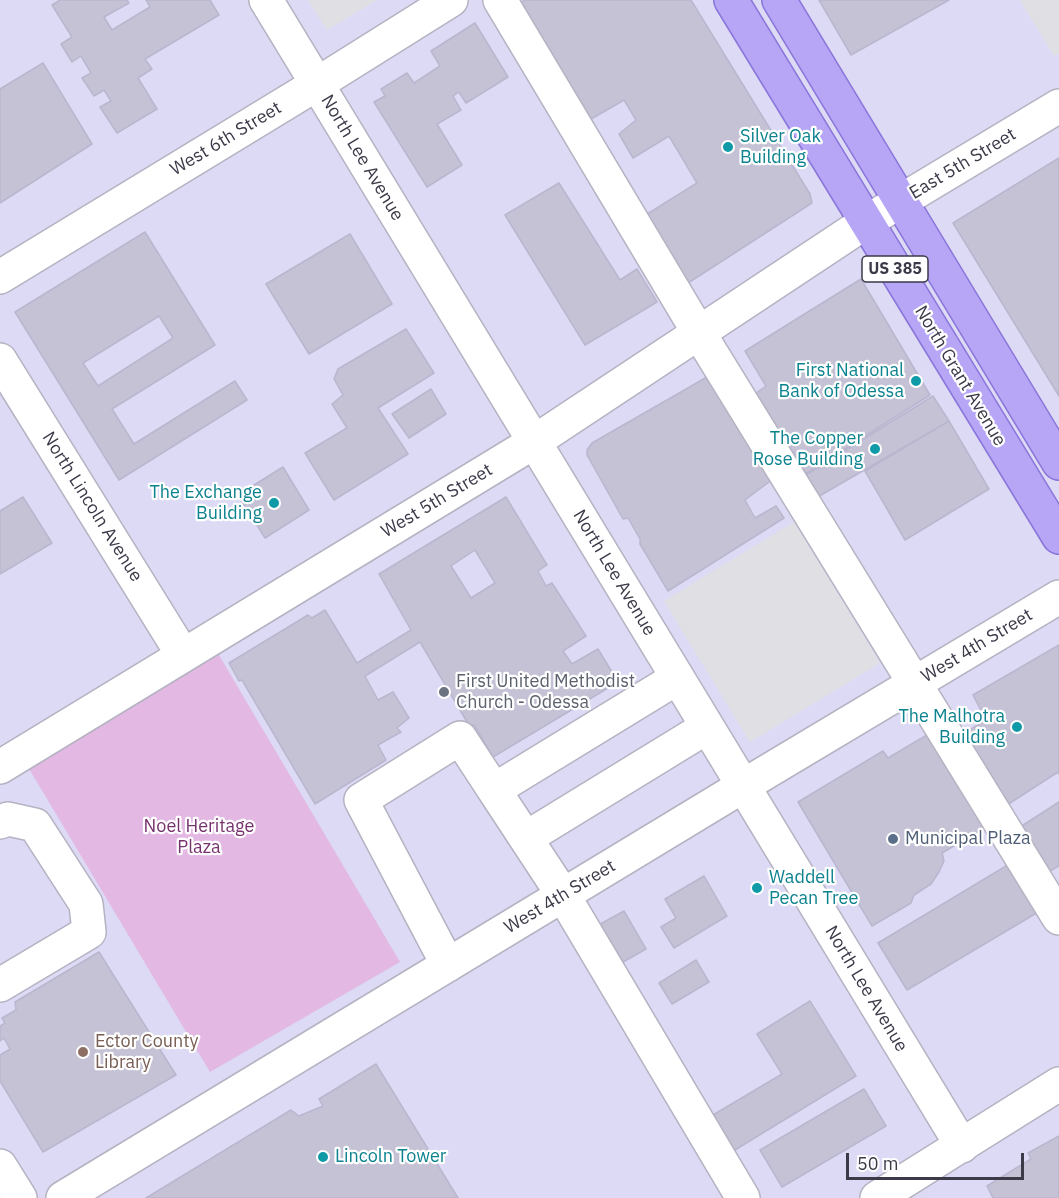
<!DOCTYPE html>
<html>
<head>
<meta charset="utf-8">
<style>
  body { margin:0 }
  #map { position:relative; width:1059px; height:1198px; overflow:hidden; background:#eeecf5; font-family:"IBM Plex Sans",sans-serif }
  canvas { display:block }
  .scale { position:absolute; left:846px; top:1153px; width:178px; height:27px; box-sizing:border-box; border:3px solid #3c3a49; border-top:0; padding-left:8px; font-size:18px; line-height:21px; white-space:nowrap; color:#3c3a49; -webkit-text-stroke:4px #fff; paint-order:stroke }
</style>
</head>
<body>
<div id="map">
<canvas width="1059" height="1198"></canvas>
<div class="scale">50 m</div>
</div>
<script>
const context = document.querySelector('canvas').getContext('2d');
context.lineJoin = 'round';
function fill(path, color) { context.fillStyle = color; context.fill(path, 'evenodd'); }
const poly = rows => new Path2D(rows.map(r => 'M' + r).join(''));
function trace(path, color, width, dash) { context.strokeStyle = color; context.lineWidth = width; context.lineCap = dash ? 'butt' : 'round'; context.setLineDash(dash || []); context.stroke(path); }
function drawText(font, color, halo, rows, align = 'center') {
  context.font = font + ' "IBM Plex Sans",sans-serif'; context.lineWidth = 4.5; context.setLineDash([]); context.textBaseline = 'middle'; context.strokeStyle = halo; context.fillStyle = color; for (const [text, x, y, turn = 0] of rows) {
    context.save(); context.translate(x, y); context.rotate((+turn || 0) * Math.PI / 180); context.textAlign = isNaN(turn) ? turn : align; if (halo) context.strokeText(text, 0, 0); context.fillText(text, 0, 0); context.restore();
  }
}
fill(poly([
  [0,0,1059,0,1059,1198,0,1198]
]), '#dcdaf4');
fill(poly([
  [216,650,400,962,210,1072,25,762]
]), '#e3b9e4');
fill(poly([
  [308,0,377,0,327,30],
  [1020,0,1059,0,1059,53,1054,56],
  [794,522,880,663,750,742,664,601]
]), '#e0e0e4');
const building = poly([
  [60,0,127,0,129,3,104,17,112,30,150,7,146,0,210,0,219,15,145,59,152,69,138,78,157,109,117,133,100,107,111,101,104,90,94,96,82,78,91,73,81,56,72,62,61,44,72,37,52,5,60,0],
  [525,0,691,0,810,194,812,203,685,285,644,216,697,183,669,136,633,158,619,134,636,120,624,100,586,122,517,5,525,0],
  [819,0,949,0,851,55,819,0],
  [475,23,508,77,466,103,459,92,453,96,461,110,437,124,462,165,427,187,374,102,385,96,381,89,407,73,414,83,440,66,431,51,475,23],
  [43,63,92,144,0,203,0,89,43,63],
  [1059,158,1059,396,953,223,1059,158],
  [559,183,620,280,637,269,657,302,585,345,505,215,559,183],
  [145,232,215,345,112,409,134,444,235,381,247,400,119,480,15,312,145,232],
  [159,316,173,338,98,386,83,363,159,316],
  [350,234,392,304,309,354,266,284,350,234],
  [861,279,930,395,802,476,752,396,766,386,745,351,861,279],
  [406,329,434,373,378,408,408,454,334,500,305,453,347,428,332,404,343,395,334,379,338,369,406,329],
  [714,373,777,476,745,500,755,518,776,506,784,518,668,591,640,544,640,539,628,518,623,519,587,455,587,450,592,443,714,373],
  [431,389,446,414,409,438,392,414,431,389],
  [933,396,949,421,816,498,804,476,933,396],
  [949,421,989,489,905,540,865,471,949,421],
  [283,467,309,510,265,538,238,495,283,467],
  [23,497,52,543,0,574,0,511,23,497],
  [506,497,547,565,538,571,546,586,552,583,586,636,563,651,572,664,598,649,618,682,493,757,474,725,470,727,420,642,365,676,378,700,393,692,409,718,397,728,401,732,378,745,386,760,315,804,242,680,239,681,229,663,308,615,312,618,325,610,357,663,411,630,379,574,506,497],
  [475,550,495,583,471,598,451,566,475,550],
  [1059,645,1059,774,1058,772,1007,805,963,734,986,720,973,695,1059,645],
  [932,732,988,826,942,853,944,861,939,872,931,884,914,895,911,903,872,926,798,802,883,751,888,758,932,732],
  [1059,802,1059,866,1045,874,1017,829,1059,802],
  [1011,863,1040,911,907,990,878,943,1011,863],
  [704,876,727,916,674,948,661,927,676,918,665,899,704,876],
  [624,911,646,949,616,966,595,927,624,911],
  [99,952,176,1075,43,1152,0,1081,0,1055,10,1049,4,1038,0,1041,0,1026,5,1023,2,1018,16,1010,15,1002,99,952],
  [696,960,709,982,672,1004,659,983,696,960],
  [810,1001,856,1076,730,1153,708,1118,782,1074,757,1034,810,1001],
  [376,1064,458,1198,146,1198,291,1110,299,1116,323,1106,319,1099,376,1064],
  [864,1089,886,1126,782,1187,760,1150,864,1089],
  [1059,1136,1059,1198,993,1198,987,1186,1031,1159,1028,1153,1059,1136]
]);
fill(building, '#c5c2d5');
trace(building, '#b9b6cf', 1.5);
const minor = poly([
  [266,0,962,1146],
  [500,0,699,333,1059,918],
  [0,277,317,84,451,0],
  [0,360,183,655],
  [677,678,494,790,563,895,743,1198],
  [0,767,534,442,866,222,1059,106],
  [0,822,8,819,35,825,86,904,89,932,0,985],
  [526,838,707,727],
  [448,965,361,800,460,738,494,790],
  [0,1166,20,1198],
  [63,1198,743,786,1059,597],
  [877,1198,1059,1084]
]);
const major = poly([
  [731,0,1059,537],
  [779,0,1059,463]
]);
trace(minor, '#b5b2c2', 36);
trace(major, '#8a75da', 36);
trace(minor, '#fff', 33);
trace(major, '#b7a5f5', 33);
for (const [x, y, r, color] of [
  [728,147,6,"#0f9aa8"],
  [916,381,6,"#0f9aa8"],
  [875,449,6,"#0f9aa8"],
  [274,503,6,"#0f9aa8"],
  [444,692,6,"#6b7280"],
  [1017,727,6,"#0f9aa8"],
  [893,839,6,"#5c6f8a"],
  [757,888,6,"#0f9aa8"],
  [83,1052,6,"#8d6e63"],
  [323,1157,6,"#0f9aa8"]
]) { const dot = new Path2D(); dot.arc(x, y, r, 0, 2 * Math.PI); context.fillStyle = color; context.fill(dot); trace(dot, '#fff', 2); }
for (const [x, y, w] of [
  [895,269,66]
]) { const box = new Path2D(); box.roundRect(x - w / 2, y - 13, w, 26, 4.5); context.fillStyle = '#fff'; context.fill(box); trace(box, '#3c3a49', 1.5); }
drawText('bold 16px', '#3c3a49', null, [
  ["US 385",895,269]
]);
drawText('18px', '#0d838f', '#fff', [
  ["Silver Oak",740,137,"left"],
  ["Building",740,158,"left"],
  ["First National",904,371],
  ["Bank of Odessa",904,392],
  ["The Copper",863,439],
  ["Rose Building",863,460],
  ["The Exchange",262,493],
  ["Building",262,514],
  ["The Malhotra",1005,717],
  ["Building",1005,738],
  ["Waddell",769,878,"left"],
  ["Pecan Tree",769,899,"left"],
  ["Lincoln Tower",335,1157,"left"]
], 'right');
drawText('18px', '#3c3a49', '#fff', [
  ["West 6th Street",226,139,-31],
  ["North Lee Avenue",362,158,59],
  ["East 5th Street",963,164,-31],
  ["North Grant Avenue",960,376,59],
  ["West 5th Street",437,501,-31],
  ["North Lincoln Avenue",92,507,58],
  ["North Lee Avenue",614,573,59],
  ["West 4th Street",977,646,-31],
  ["West 4th Street",560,897,-31],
  ["North Lee Avenue",866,989,59]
]);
drawText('18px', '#5b616d', '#fff', [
  ["First United Methodist",456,682],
  ["Church - Odessa",456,703]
], 'left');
drawText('18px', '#76326d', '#fff', [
  ["Noel Heritage",199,827],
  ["Plaza",199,848]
]);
drawText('18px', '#4e5e75', '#fff', [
  ["Municipal Plaza",905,839]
], 'left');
drawText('18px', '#785e54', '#fff', [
  ["Ector County",95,1042],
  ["Library",95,1063]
], 'left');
</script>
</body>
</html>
